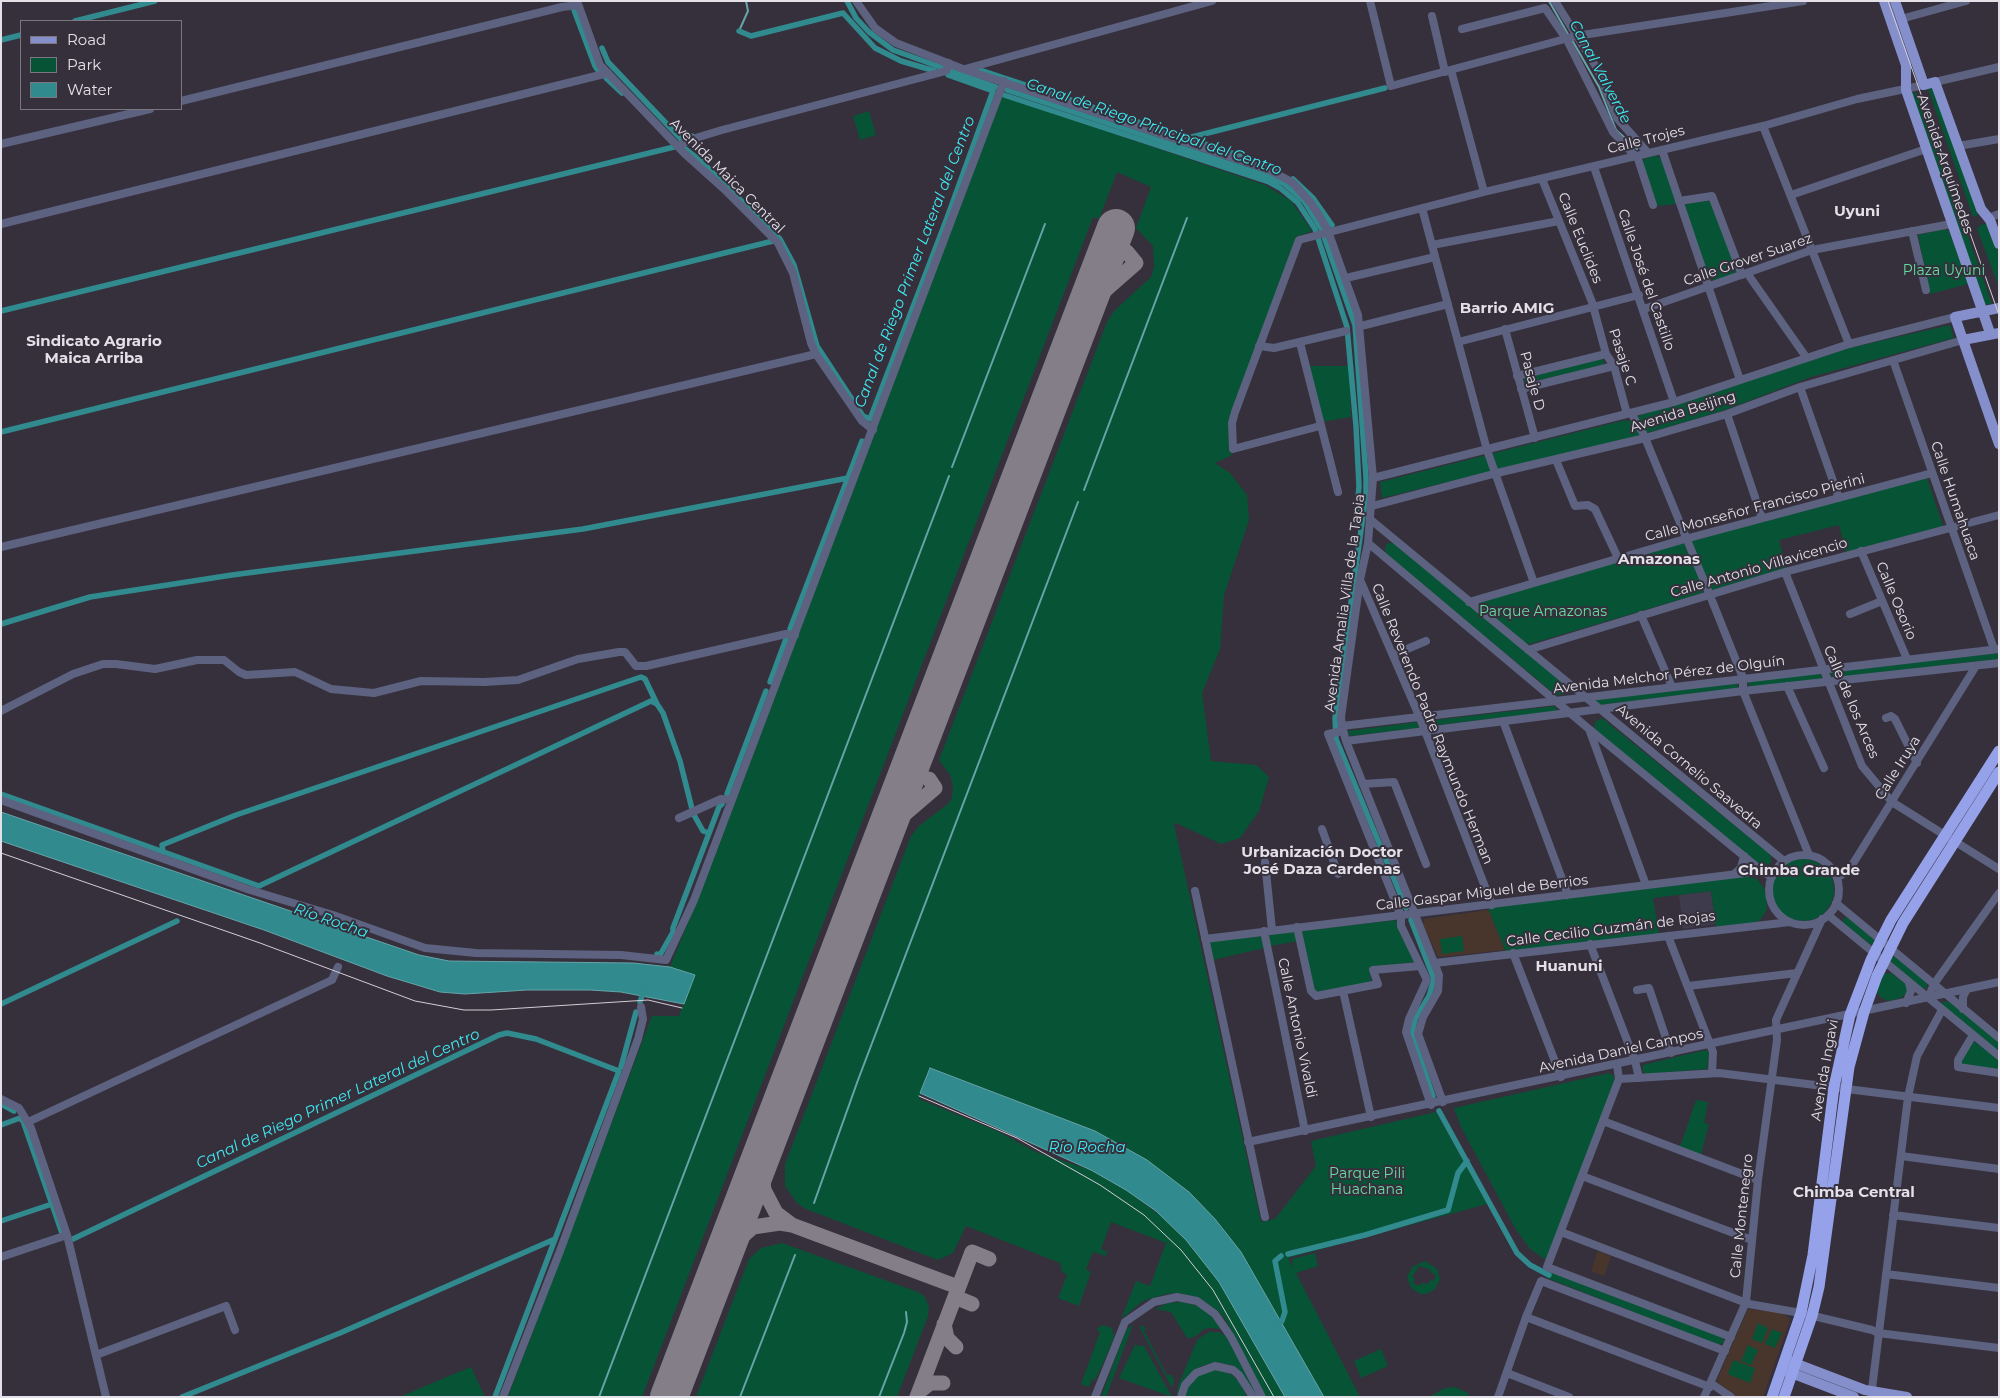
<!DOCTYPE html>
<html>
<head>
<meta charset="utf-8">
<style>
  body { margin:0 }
  #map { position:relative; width:2000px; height:1398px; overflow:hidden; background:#36303c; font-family:Montserrat,sans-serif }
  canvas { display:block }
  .frame { position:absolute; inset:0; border:2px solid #e4e0e8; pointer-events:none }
  .legend { position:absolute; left:20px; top:20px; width:162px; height:90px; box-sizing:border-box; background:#36303c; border:1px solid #7c7681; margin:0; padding:6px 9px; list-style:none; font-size:15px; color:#e4e0e8 }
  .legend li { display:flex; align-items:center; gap:10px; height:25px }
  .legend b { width:25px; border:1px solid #7c7681 }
</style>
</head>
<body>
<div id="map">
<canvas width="2000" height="1398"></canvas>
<div class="frame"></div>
<ul class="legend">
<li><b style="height:6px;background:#858fcb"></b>Road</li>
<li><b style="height:14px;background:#075335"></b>Park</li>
<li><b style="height:14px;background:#308a8e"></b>Water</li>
</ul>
</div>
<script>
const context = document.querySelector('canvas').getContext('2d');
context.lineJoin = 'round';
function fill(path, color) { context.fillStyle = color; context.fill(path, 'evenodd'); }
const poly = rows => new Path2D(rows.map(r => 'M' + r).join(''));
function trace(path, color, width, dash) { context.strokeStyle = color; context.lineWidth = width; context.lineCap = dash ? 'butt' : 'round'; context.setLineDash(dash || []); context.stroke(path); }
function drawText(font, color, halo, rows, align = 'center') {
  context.font = font + ' Montserrat,sans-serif'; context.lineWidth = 4; context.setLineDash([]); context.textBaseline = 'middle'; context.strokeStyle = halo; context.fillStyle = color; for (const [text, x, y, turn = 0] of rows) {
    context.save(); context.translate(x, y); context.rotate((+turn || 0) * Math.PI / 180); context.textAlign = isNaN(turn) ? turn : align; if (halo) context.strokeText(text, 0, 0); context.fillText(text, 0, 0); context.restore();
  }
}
fill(poly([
  [1489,910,1505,950,1438,957,1423,924,1424,919],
  [1598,1251,1611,1256,1604,1276,1591,1271],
  [1748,1309,1783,1313,1790,1320,1763,1397,1737,1397,1719,1384,1717,1380]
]), '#48362d');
fill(poly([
  [1711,891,1715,924,1683,929,1679,895]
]), '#3e3b4c');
fill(poly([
  [1933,87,1978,215,1973,217,1928,89],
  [1917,92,1992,304,1983,305,1911,94],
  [1002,96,1265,185,1291,201,1312,231,1296,237,1230,417,1230,449,1232,455,1215,463,1230,473,1247,495,1249,520,1224,595,1220,649,1202,693,1211,761,1256,765,1269,777,1259,811,1240,838,1221,844,1176,823,1174,824,1261,1222,1275,1219,1316,1166,1311,1141,1436,1112,1487,1204,1288,1258,1293,1268,1292,1259,1315,1253,1318,1266,1296,1273,1360,1397,1324,1397,1241,1252,1215,1219,1189,1192,1147,1160,1095,1131,930,1068,919,1099,997,1131,1036,1152,1091,1170,1126,1190,1169,1222,1186,1240,1219,1282,1285,1397,1266,1397,1226,1321,1219,1312,1201,1299,1180,1293,1166,1294,1143,1301,1121,1319,1136,1281,1150,1286,1166,1243,1111,1222,1101,1249,1107,1252,1106,1256,1093,1252,1086,1269,1091,1272,1079,1306,1058,1298,1067,1275,1062,1272,1060,1263,966,1226,953,1253,938,1260,806,1209,797,1203,785,1186,785,1164,911,836,919,826,949,803,952,797,953,786,950,775,939,760,1107,322,1114,311,1151,277,1154,267,1153,246,1136,228,1151,187,1117,172,1099,219,1093,217,642,1397,508,1397,652,1016,679,1016,682,1008,695,976,670,967,711,866],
  [869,111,876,135,860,140,853,116],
  [1656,155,1662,160,1677,204,1656,206,1643,162,1644,159],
  [1707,201,1711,202,1737,270,1735,274,1715,280,1709,278,1684,207,1688,203],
  [1986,224,1988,226,1999,254,1999,287,1977,229,1980,225],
  [1943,229,1949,231,1968,284,1930,294,1918,235],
  [1950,325,1954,338,1811,377,1725,410,1647,433,1638,416,1849,348],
  [1602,358,1604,361,1603,367,1523,383,1525,377],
  [1308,366,1349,366,1351,417,1321,422],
  [1625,420,1633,422,1641,435,1382,498,1380,482],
  [1927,478,1943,526,1846,552,1839,525,1779,540,1786,568,1712,590,1710,589,1691,542,1692,540],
  [1393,542,1569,687,1570,691,1567,694,1556,695,1385,554,1386,544],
  [1681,543,1684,544,1704,590,1702,593,1530,644,1524,643,1479,605,1482,601],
  [1999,653,1999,659,1979,661,1832,678,1830,672],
  [1820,673,1823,679,1749,687,1748,681],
  [1737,682,1738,688,1600,705,1595,701,1596,699],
  [1554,706,1558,711,1429,726,1427,721],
  [1602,718,1771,855,1771,863,1764,866,1759,865,1594,729,1595,722],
  [1417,722,1419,728,1350,736,1348,731],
  '1772 890a31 31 0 1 1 62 0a31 31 0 1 1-62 0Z',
  [1745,876,1757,879,1764,888,1766,895,1767,910,1760,920,1753,923,1716,927,1711,891,1653,898,1659,934,1506,952,1488,908],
  [1846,916,1874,939,1873,944,1871,945,1842,922],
  [1396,920,1414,962,1372,967,1369,969,1371,980,1369,983,1314,992,1300,935,1302,931],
  [1295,930,1298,941,1270,946,1268,936,1270,933],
  [1262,936,1264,948,1213,960,1210,942,1212,941],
  [1462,936,1464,951,1442,954,1440,939],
  [1894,956,1927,983,1927,988,1922,989,1890,963,1890,958],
  [1891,973,1907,985,1908,992,1901,998,1888,1001,1880,997,1877,991,1884,974],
  [1948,1001,1999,1041,1999,1052,1940,1003],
  [1972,1040,1999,1059,1999,1070,1962,1066,1961,1062],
  [1705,1050,1709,1052,1707,1069,1646,1074,1642,1070,1643,1065],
  [1609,1073,1614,1076,1614,1082,1546,1260,1530,1249,1515,1228,1461,1127,1454,1108],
  [1696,1100,1708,1102,1704,1123,1709,1124,1701,1155,1677,1147,1681,1144],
  [782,1243,918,1292,925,1297,929,1307,928,1316,897,1397,696,1397,749,1259,761,1248],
  [1425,1261,1437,1269,1440,1279,1435,1289,1426,1294,1420,1294,1411,1288,1407,1277,1412,1267],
  [1419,1266,1431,1270,1430,1272,1436,1275,1433,1281,1430,1280,1428,1284,1421,1283,1420,1286,1413,1283,1415,1278,1412,1277],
  [1550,1271,1724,1337,1723,1343,1718,1345,1547,1278],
  [1181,1302,1199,1306,1207,1311,1222,1329,1210,1328,1204,1329,1195,1337,1187,1338,1171,1312,1155,1309,1168,1303],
  [1758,1323,1768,1328,1762,1343,1752,1339],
  [1133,1324,1106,1397,1101,1397,1126,1330],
  [1103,1325,1112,1328,1114,1337,1102,1366,1095,1380,1092,1379,1089,1387,1081,1384,1100,1332,1097,1330,1098,1328],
  [1142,1325,1147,1329,1143,1329,1167,1375,1172,1375,1174,1380,1172,1388,1140,1328],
  [1772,1329,1782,1333,1775,1348,1765,1344],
  [1209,1332,1219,1332,1227,1337,1259,1397,1256,1397,1246,1378,1237,1369,1231,1365,1216,1362,1204,1365,1191,1372,1176,1396,1178,1386,1194,1347,1198,1339],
  [1135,1345,1144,1346,1172,1397,1119,1378],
  [1748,1345,1758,1350,1751,1365,1741,1361],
  [1381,1349,1388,1366,1361,1378,1354,1361],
  [1733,1360,1755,1368,1750,1383,1728,1374],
  [471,1367,485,1397,400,1397,446,1377],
  [1211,1370,1220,1370,1232,1375,1240,1383,1247,1397,1184,1397,1189,1385,1199,1375],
  [1455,1387,1468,1393,1469,1397,1429,1397,1445,1388]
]), '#075335');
const water = poly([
  [1,812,419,955,449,961,633,963,670,967,695,975,684,1004,621,992,590,990,527,990,465,994,440,992,387,976,264,930,1,841,1,812],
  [930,1068,1095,1131,1147,1160,1189,1192,1215,1219,1241,1252,1324,1397,1285,1397,1219,1282,1186,1240,1156,1211,1126,1190,1091,1170,920,1093,930,1068]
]);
fill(water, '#308a8e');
trace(water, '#66a4a9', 1);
trace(poly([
  [1549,1,1569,36],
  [739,31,748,11,746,1],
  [1572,40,1599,87,1616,130,1637,149],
  [952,467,1045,224],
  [1084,490,1187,218],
  [814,1203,858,1080,1078,502],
  [599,1397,949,476],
  [740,1397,795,1255],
  [879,1397,904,1333,907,1322,906,1312]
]), '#66a4a9', 2);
trace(poly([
  [847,1,856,18,869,32,893,50,996,87],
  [574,10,595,66,599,72],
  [75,21,155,1],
  [739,31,751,36,843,13,875,48,901,61,935,71],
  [1,40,21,35],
  [602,48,608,62,681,139,692,136],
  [977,69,1266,164,1279,171],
  [606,78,622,93],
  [1007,90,1270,177,1283,183,1304,201,1321,228,1355,325,1366,477,1366,494,1335,718,1336,739,1406,908],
  [1004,95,1269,182,1280,188,1298,203,1315,229,1347,327,1356,426,1359,486,1356,522,1356,525,1361,527],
  [1188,138,1385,88],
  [684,148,702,162,780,239,794,265,817,346,863,416,870,419,947,218,993,91,948,75],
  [1293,179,1313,198,1332,225],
  [1,311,674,147],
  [1,432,773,241],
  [1,624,90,597,232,575,583,529,848,478],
  [790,629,862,441],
  [770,682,786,639],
  [1,794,259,886,651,701,657,704,663,713,680,761,692,809],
  [727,794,766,691],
  [694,815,703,831,709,833],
  [163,852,162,845,236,815,641,677,645,679,657,704],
  [1411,920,1434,979,1429,996,1415,1019,1412,1034,1433,1096],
  [657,954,660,955,673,932,673,928,719,807,722,804],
  [640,1002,644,990],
  [1,1004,177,921],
  [621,1067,636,1012],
  [1,1104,14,1111],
  [1439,1111,1517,1253,1530,1265,1549,1275],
  [1,1125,20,1118,23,1121,62,1233],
  [1,1221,52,1204],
  [73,1239,499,1035,507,1033,536,1039,619,1071,495,1397],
  [1288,1254,1365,1235,1448,1210,1458,1173,1467,1161],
  [1275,1325,1282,1321,1285,1312,1275,1261,1281,1256],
  [182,1397,340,1333,555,1239]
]), '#308a8e', 5.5);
trace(poly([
  [1087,306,1136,263,1127,252],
  [886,830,935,788,929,779],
  [792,1225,958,1287],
  [724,1253,753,1227,780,1223,792,1225,776,1213,764,1190,761,1165,763,1149],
  [955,1297,972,1304],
  [944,1324,947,1338,956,1347],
  [919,1392,930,1383,943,1383],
  [917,1397,972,1252,989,1259]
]), '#847e89', 15);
trace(poly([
  [669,1397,1116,228]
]), '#847e89', 38);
trace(poly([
  [577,1,600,65,684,153,724,189,778,243,793,273,811,343,816,354,862,421,873,430],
  [856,1,875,28,896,43,963,69,1267,169,1292,182,1311,203,1320,217,1328,231,1358,315,1373,478,1368,543,1360,580,1341,717,1342,726,1346,741,1439,975,1438,991,1423,1017,1418,1034,1443,1102],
  [1370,1,1391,86,1576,36,1803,1],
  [1555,1,1598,70,1617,118,1648,153],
  [1432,16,1445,72],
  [1901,19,1966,1],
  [1462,29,1545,8,1567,40,1613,132,1636,157],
  [965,69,1212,1],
  [1451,70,1484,192],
  [1935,82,1999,67],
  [181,101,562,7,578,5],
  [1763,126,1849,344],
  [1,144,150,109],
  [679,146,689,140,722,130,946,71,949,63],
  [1958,146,1999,139],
  [1662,150,1740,380],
  [1637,156,1653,205],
  [1594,167,1674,402],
  [1542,179,1592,302,1606,354,1614,366,1627,414],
  [1791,195,1926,149],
  [1679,201,1712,196,1742,275],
  [1422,208,1487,450,1534,583],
  [1988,218,1999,214],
  [1,224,608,73],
  [1912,231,1926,290],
  [1432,245,1559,221],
  [1747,273,1806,357],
  [1346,278,1435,257],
  [1644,309,1812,250,1951,224],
  [1361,326,1448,304],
  [1505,329,1535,438],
  [1458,342,1639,295],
  [1300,343,1338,492],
  [1259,346,1274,348,1346,331],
  [1893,360,1994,649],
  [1517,376,1606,354],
  [1800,387,1839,498],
  [1521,389,1614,366],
  [1631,413,1643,433,1711,598,1743,678,1743,691,1809,855],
  [1727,414,1762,518],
  [1320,426,1233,449,1232,423,1235,412,1299,240,1484,192,1763,126,1857,99,1924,85],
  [1556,460,1575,506,1588,505,1595,509,1618,558],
  [1373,478,1674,402,1849,344,1955,317],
  [1372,506,1497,473,1645,438,1727,414,1800,387,1963,340],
  [1371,520,1784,861],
  [1368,543,1589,729,1762,871,1772,877],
  [1,547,816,354],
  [1861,551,1907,659],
  [1785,572,1862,766,1892,802,1999,869],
  [1361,582,1420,718,1492,905],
  [1469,602,1685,539,1932,473],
  [1850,614,1882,601],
  [1641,615,1672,687],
  [1528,650,1785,572,1999,515],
  [1393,655,1426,641],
  [1787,686,1824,768],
  [1,711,73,674,103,664,116,664,155,669,197,660,224,660,239,672,246,675,295,672,331,689,374,693,421,681,484,682,518,680,578,659,619,652,625,652,636,666,646,666,786,634,795,635],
  [1886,718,1891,716,1895,719,1917,763],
  [1503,721,1568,895],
  [1342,726,1999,649],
  [1589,729,1646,885],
  [1343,731,1328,734,1401,916,1401,926,1427,980,1409,1019,1406,1032,1431,1105],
  [1346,741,1743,691,1999,663],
  [1363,784,1394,782,1426,864],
  [1,800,250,890,333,915,425,948,476,953,621,955,666,960,694,900,1004,81],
  [679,818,721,799,732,800],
  [1322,829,1338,874],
  '1769 890a35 35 0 1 1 70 0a35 35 0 1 1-70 0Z',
  [1265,862,1272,930],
  [1734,874,1741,868,1744,856],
  [1837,878,1849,870,1976,666],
  [1195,891,1265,1217],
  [1836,903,1999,1038],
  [1828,915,1999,1056],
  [1297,927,1311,991,1316,996,1378,984,1373,970,1420,966],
  [1264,931,1305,1131],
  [1668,936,1713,1052,1712,1073],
  [1205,939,1762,871],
  [1590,944,1635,1061,1639,1078],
  [1513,953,1561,1077],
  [1435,963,1790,922],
  [1688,986,1797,973],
  [1637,990,1649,988,1671,1053],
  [1343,991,1371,1117],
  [1928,998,1934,984,1999,893],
  [1906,1003,1911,991,1909,983],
  [1963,1009,1963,997,1967,989],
  [1973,1035,1958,1060,1958,1067,1999,1073],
  [1617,1065,1619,1079,1547,1267,1731,1337],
  [1619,1079,1719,1073,1999,1108],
  [1,1099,19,1108,31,1128,67,1235,106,1397],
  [1603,1121,1758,1180],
  [28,1122,332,980,338,967],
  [1248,1142,1999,982],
  [1901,1156,1999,1169],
  [1582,1176,1752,1240],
  [1893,1215,1999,1228],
  [1561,1232,1749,1304,1801,1313,1872,1330,1878,1333,1999,1348],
  [1,1257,67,1235],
  [1886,1274,1999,1288],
  [1526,1317,1710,1387],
  [96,1355,226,1306,235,1330],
  [1507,1373,1569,1397],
  [1712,1384,1731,1397],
  [503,1397,560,1251,638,1039,643,1019,641,1007],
  [1095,1397,1125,1322,1154,1302,1177,1297,1197,1301,1215,1314,1231,1337,1262,1397],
  [1181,1397,1185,1385,1196,1373,1215,1366,1233,1370,1239,1375,1253,1397],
  [1498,1397,1526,1317,1541,1281,1725,1351],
  [1704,1397,1746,1302,1758,1180,1777,1040,1776,1020,1822,919],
  [1871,1397,1908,1097,1917,1056,1942,1010]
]), '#5d6280', 8);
trace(poly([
  [1884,1,1906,65,1906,90,1990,333],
  [1895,1,1924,85,1935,82,1981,209,1990,220,1999,244],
  [1999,308,1955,317,1999,444],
  [1963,340,1999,333],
  [1789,1361,1865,1390,1907,1397],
  [1786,1371,1854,1397]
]), '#858fcb', 10);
trace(poly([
  [1772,1397,1801,1313,1813,1255,1834,1087,1850,1015,1871,960,1891,920,1999,751],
  [1784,1397,1812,1316,1819,1287,1849,1067,1864,1012,1877,976,1903,923,1999,772]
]), '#95a1e8', 11);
trace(poly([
  [1888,1,1999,315],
  [1,853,260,943,415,1001,464,1010,491,1010,648,1000,682,1008],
  [919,1096,1017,1138,1100,1185,1144,1215,1181,1250,1213,1290,1274,1397]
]), '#d2cdd6', 1);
drawText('14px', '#e4e0e8', '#36303c', [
  ["Calle Trojes",1646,140,-14],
  ["Avenida Arquímedes",1945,164,71],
  ["Avenida Maica Central",727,176,45],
  ["Calle Euclides",1580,238,68],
  ["Calle Grover Suarez",1748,260,-19],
  ["Calle José del Castillo",1646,280,71],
  ["Pasaje C",1622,357,72],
  ["Pasaje D",1532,381,75],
  ["Avenida Beijing",1683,412,-17],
  ["Calle Humahuaca",1955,501,71],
  ["Calle Monseñor Francisco Pierini",1755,508,-15],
  ["Calle Antonio Villavicencio",1759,568,-16],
  ["Calle Osorio",1896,601,67],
  ["Avenida Amalia Villa de la Tapia",1345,603,-82],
  ["Avenida Melchor Pérez de Olguín",1669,675,-7],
  ["Calle de los Arces",1851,702,67],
  ["Calle Reverendo Padre Raymundo Herman",1432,724,68],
  ["Avenida Cornelio Saavedra",1689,767,40],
  ["Calle Iruya",1898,768,-58],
  ["Calle Gaspar Miguel de Berrios",1482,893,-7],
  ["Calle Cecilio Guzmán de Rojas",1611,929,-7],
  ["Calle Antonio Vivaldi",1297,1028,78],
  ["Avenida Daniel Campos",1621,1051,-12],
  ["Avenida Ingavi",1825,1070,-80],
  ["Calle Montenegro",1742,1216,-84]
]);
drawText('14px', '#67dba1', '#36303c', [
  ["Plaza Uyuni",1944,271],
  ["Parque Amazonas",1543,612],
  ["Parque Pili",1367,1174],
  ["Huachana",1367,1190]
]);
drawText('italic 15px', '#3debf2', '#36303c', [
  ["Canal Valverde",1600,72,62],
  ["Canal de Riego Principal del Centro",1154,127,19],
  ["Canal de Riego Primer Lateral del Centro",915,262,-69],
  ["Río Rocha",331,921,19],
  ["Canal de Riego Primer Lateral del Centro",338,1099,-25],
  ["Río Rocha",1087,1148]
]);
drawText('bold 15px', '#e4e0e8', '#36303c', [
  ["Uyuni",1857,212],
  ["Barrio AMIG",1507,309],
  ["Sindicato Agrario",94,342],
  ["Maica Arriba",94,359],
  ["Amazonas",1659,560],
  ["Urbanización Doctor",1322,853],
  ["José Daza Cardenas",1322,870],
  ["Chimba Grande",1799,871],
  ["Huanuni",1569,967],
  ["Chimba Central",1854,1193]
]);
</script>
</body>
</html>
